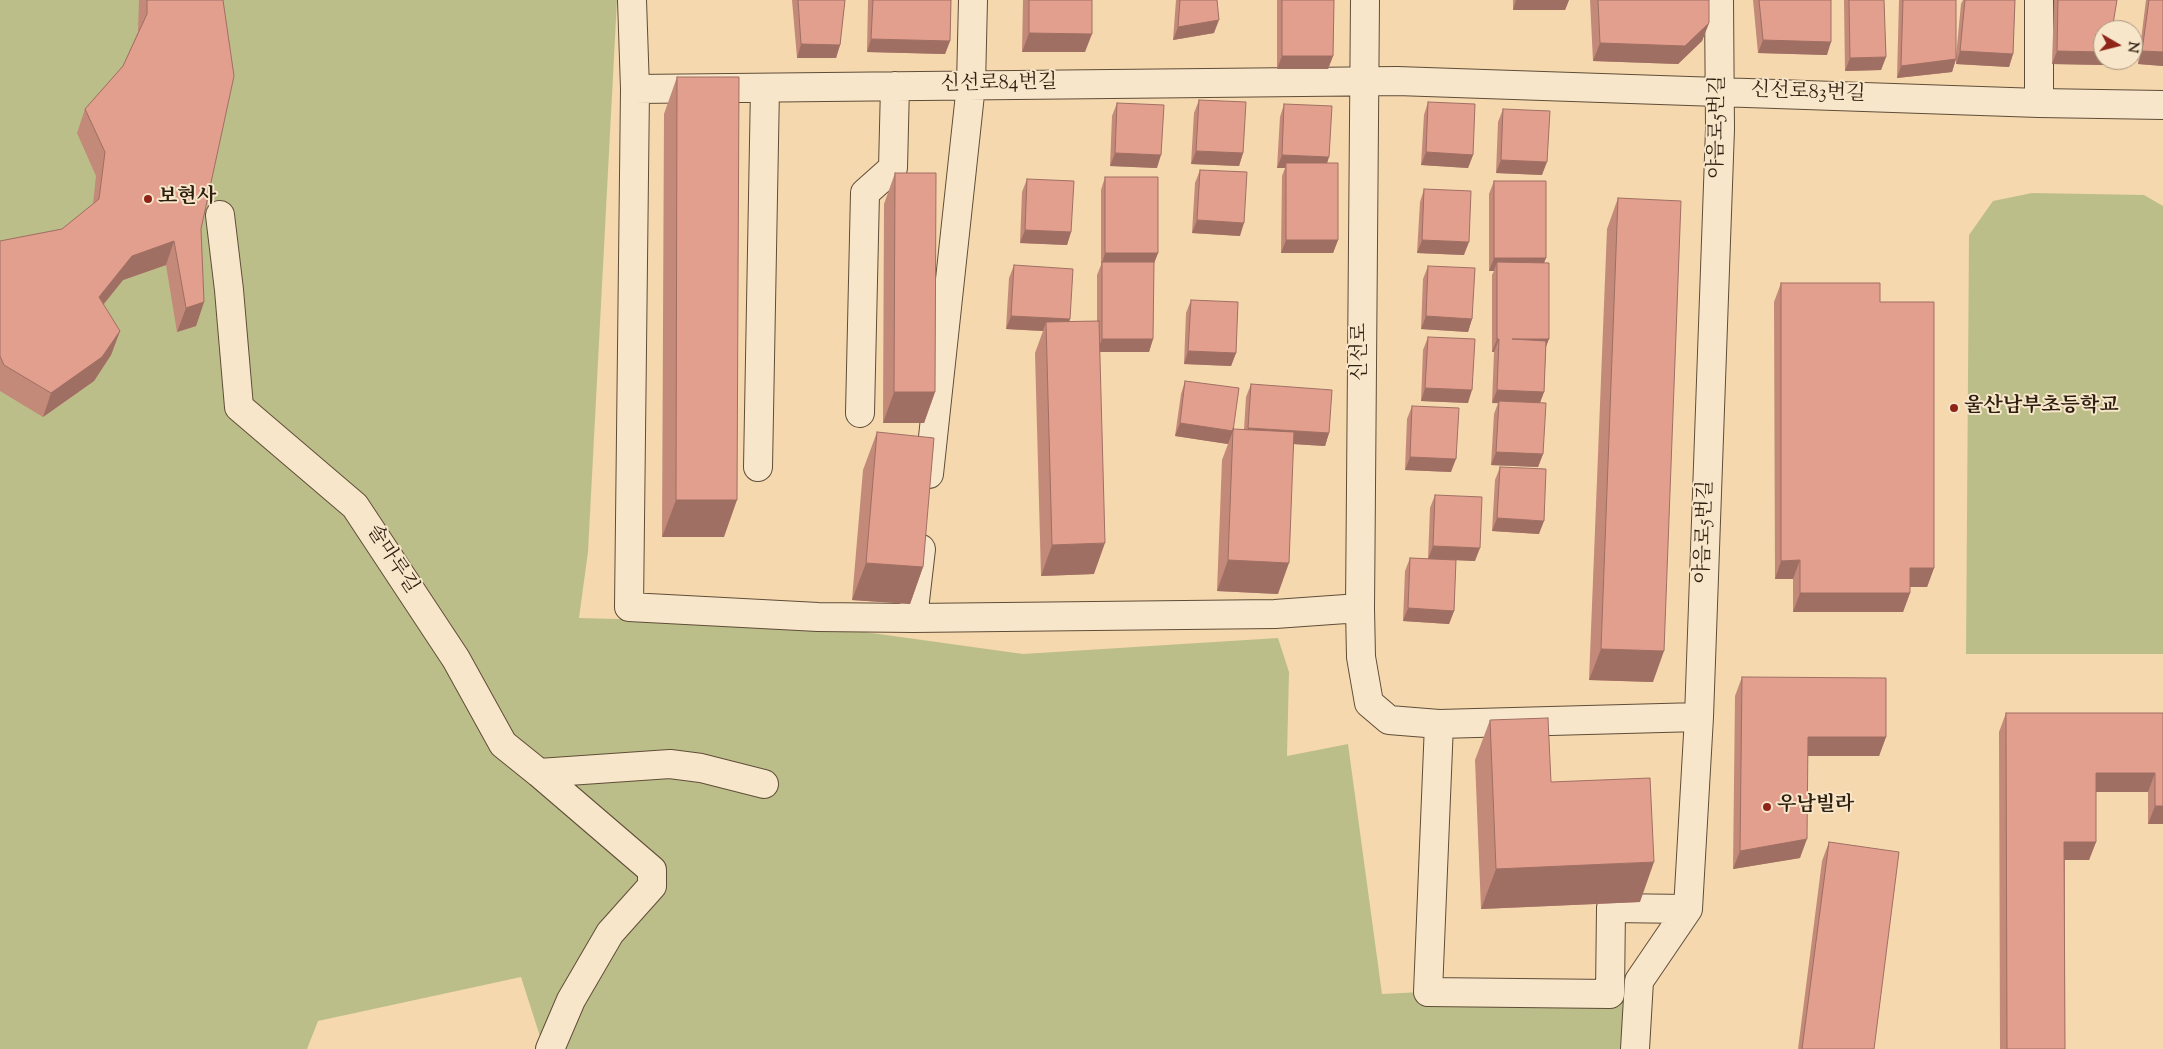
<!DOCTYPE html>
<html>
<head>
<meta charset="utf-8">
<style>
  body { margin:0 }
  #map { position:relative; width:2163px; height:1049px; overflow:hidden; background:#f5d8ae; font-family:"Sorts Mill Goudy",serif }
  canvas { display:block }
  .north { position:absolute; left:2093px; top:20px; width:50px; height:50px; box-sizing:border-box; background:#f8e6ca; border:1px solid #a79680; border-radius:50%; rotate:98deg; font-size:14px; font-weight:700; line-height:20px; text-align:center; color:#2d1f10 }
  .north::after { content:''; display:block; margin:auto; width:18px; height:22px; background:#8f2418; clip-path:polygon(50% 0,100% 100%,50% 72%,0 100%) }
</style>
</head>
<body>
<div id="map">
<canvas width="2163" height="1049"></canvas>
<div class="north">N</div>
</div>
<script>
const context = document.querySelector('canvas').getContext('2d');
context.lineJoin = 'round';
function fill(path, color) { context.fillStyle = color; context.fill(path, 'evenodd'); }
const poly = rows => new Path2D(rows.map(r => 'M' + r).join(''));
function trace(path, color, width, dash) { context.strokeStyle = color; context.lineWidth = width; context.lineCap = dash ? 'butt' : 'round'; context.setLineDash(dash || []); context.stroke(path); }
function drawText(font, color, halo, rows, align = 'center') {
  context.font = font + ' "Sorts Mill Goudy","Noto Serif KR",serif'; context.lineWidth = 4; context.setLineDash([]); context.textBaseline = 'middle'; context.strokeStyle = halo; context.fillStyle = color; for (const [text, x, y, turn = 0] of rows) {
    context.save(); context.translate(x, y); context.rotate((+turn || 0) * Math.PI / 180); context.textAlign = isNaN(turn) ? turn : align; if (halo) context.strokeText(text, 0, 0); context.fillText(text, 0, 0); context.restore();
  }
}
fill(poly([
  [0,0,617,0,588,552,579,618,807,624,1023,654,1278,638,1289,672,1287,756,1348,744,1382,994,1639,981,1635,1049,544,1049,521,977,318,1021,307,1049,0,1049],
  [2032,193,2144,195,2163,206,2163,654,1966,654,1969,235,1993,201]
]), '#bcbe8a');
const minor = poly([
  [632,0,635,89,629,607,818,617,913,618,1275,614,1360,608],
  [1365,0,1360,608,1361,657,1369,703,1389,720,1439,724,1699,717],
  [635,89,1397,81,2039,103,2163,105],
  [2039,103,2039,0],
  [220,215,229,290,239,407,355,506,456,659,503,744,539,773,652,870,652,886,610,933,571,1000,550,1049],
  [860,413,865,193,893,168,895,86],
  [758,467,765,88],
  [929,474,971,85,973,0],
  [913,618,921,549],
  [1439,724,1428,992,1610,994,1611,908,1688,909],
  [539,773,670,764,701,768,764,784],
  [1635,1049,1639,981,1688,909,1699,717,1720,129,1719,0]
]);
trace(minor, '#5f4d38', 30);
trace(minor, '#f8e6ca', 28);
fill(poly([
  [139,0,223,0,201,229,204,302,196,326,177,332,166,265,123,280,103,305,120,331,111,355,94,381,43,417,0,391,0,241,62,229,93,204,96,176,77,133,85,109,123,66,138,32],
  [792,0,845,0,840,45,836,58,797,58],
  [868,0,951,0,950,41,945,54,867,52],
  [1023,0,1092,0,1085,52,1022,52],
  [1176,0,1217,0,1214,33,1173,40],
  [1277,0,1334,0,1333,56,1328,69,1277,69],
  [1513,0,1569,0,1565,10,1513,10],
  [1590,0,1709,0,1709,23,1702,41,1678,64,1593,61],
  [1753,0,1831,0,1827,55,1758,53],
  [1844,0,1884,0,1886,57,1881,70,1845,71],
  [1899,0,1956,0,1956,57,1961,4,1963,0,2015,0,2013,54,2009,67,1956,64,1956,59,1952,72,1897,78],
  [2054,0,2117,0,2104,65,2052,64],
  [2146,0,2163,0,2163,66,2138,64],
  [677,77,724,537,662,537,664,114],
  [1199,100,1243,153,1239,166,1191,164,1194,113],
  [1428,102,1473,155,1468,168,1421,165,1424,115],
  [1117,103,1157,168,1110,166,1112,116],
  [1284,104,1327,163,1338,240,1333,253,1281,253,1282,176,1285,168,1277,168,1280,117],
  [1503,109,1542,175,1496,173,1498,122],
  [1200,170,1240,236,1192,233,1195,183],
  [895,173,935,392,924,423,883,423,884,204],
  [1105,177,1158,253,1154,263,1153,339,1149,352,1100,352,1094,574,1041,576,1035,353,1043,331,1006,329,1009,278,1014,265,1070,319,1069,322,1097,321,1097,275,1101,265,1101,190],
  [1027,179,1071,232,1067,245,1020,243,1022,192],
  [1494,181,1544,262,1546,347,1544,392,1540,403,1543,454,1538,467,1491,465,1494,414,1498,403,1492,403,1494,352,1492,352,1492,275,1494,271,1489,271,1489,194],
  [1424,189,1464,255,1417,253,1420,202],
  [1618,198,1653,682,1589,680,1607,229],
  [1428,266,1472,319,1468,332,1421,329,1423,279],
  [1781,283,1880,302,1934,568,1927,587,1910,587,1910,593,1903,612,1793,612,1793,579,1775,579,1774,302],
  [1191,300,1236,353,1231,366,1184,364,1186,313],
  [1428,337,1468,403,1421,401,1423,350],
  [1185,381,1233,430,1244,430,1246,397,1251,384,1329,433,1325,446,1294,444,1278,594,1217,591,1222,460,1228,444,1175,436,1181,394],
  [1412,406,1451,472,1405,470,1407,419],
  [877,432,923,567,910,604,852,600,863,470],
  [1500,467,1539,534,1492,531,1495,480],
  [1435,495,1475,561,1456,560,1454,611,1449,624,1403,621,1405,571,1410,558,1428,559,1430,508],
  [1742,677,1886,737,1879,756,1808,756,1800,858,1733,869,1735,696],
  [2006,713,2163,713,2163,824,2148,824,2148,792,2096,792,2096,842,2089,860,2065,860,2065,1049,2000,1049,1999,732],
  [1490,720,1551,782,1640,902,1481,909,1475,760],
  [1829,842,1874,1049,1798,1049,1822,861]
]), '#c38979');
fill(poly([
  [1516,0,1569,0,1565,10,1513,10],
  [1219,20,1214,33,1173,40,1178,27],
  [1709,23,1702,41,1678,64,1593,61,1600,43],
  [1029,33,1092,34,1085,52,1022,52],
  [871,39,950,41,945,54,867,52],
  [1763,40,1831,42,1827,55,1758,53],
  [801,44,840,45,836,58,797,58],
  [1960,51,2013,54,2009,67,1956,64],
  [2057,51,2103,52,2103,60,2106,60,2104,65,2052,64],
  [2142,51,2163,52,2163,66,2138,64],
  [1282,56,1333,56,1328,69,1277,69],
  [1886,57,1881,70,1845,71,1850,58],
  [1956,59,1952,72,1897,78,1901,66],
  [1196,151,1243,153,1239,166,1191,164],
  [1426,152,1473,155,1468,168,1421,165],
  [1115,153,1161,155,1157,168,1110,166],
  [1282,155,1329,157,1325,170,1286,163,1285,168,1277,168],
  [1501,160,1547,162,1542,175,1496,173],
  [1197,220,1244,223,1240,236,1192,233],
  [1025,230,1071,232,1067,245,1020,243],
  [1286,240,1338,240,1333,253,1281,253],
  [1422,240,1469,242,1464,255,1417,253],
  [174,241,166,265,123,280,90,321,99,297,132,256],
  [1105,253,1158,253,1153,266,1102,263],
  [1494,258,1546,258,1541,271,1497,262,1494,271,1489,271],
  [204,302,196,326,177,332,186,308],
  [1011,316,1070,319,1066,332,1046,322,1043,331,1006,329],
  [1426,316,1472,319,1468,332,1421,329],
  [120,331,111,355,94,381,43,417,51,393],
  [1102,339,1153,339,1149,352,1097,352],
  [1497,339,1499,339,1494,352,1492,352],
  [1512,339,1549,339,1544,352],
  [1188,351,1236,353,1231,366,1184,364],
  [1425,388,1472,390,1468,403,1421,401],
  [1497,390,1544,392,1539,405,1492,403],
  [894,392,935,392,924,423,883,423],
  [1180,423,1233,431,1228,444,1175,436],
  [1248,428,1329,433,1325,446,1243,441],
  [1496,452,1543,454,1538,467,1491,465],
  [1410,457,1456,459,1451,472,1405,470],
  [676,500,737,500,724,537,662,537],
  [1497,518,1544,521,1539,534,1492,531],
  [1105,543,1094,574,1041,576,1052,545],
  [1433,546,1480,548,1475,561,1428,559],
  [1228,560,1289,563,1278,594,1217,591],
  [1800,560,1793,579,1775,579,1781,561],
  [866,563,923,567,910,604,852,600],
  [1910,568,1934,568,1927,587,1903,587],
  [1800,593,1910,593,1903,612,1793,612],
  [1408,608,1454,611,1449,624,1403,621],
  [1601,649,1664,651,1653,682,1589,680],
  [1808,737,1886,737,1879,756,1801,756],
  [2096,773,2155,773,2148,792,2089,792],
  [2155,806,2163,806,2163,824,2148,824],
  [1807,839,1800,858,1733,869,1740,851],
  [2064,842,2096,842,2089,860,2058,860],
  [1654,862,1640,902,1481,909,1496,869]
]), '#9f6f63');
const building = poly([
  [147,0,223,0,234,76,201,229,204,302,186,308,174,241,132,256,99,297,120,331,102,357,51,393,4,365,0,356,0,241,62,229,99,199,105,152,85,109,123,66,147,14,147,0],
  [798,0,845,0,840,45,801,44,798,0],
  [873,0,951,0,950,41,871,39,873,0],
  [1029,0,1092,0,1092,34,1029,33,1029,0],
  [1180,0,1217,0,1219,20,1178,27,1180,0],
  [1282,0,1334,0,1333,56,1282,56,1282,0],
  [1598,0,1709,0,1709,23,1685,46,1600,43,1598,0],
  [1759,0,1831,0,1831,42,1763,40,1759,0],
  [1849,0,1884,0,1886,57,1850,58,1849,0],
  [1903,0,1956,0,1956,59,1901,66,1903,0],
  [1965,0,2015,0,2013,54,1960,51,1965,0],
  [2058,0,2117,0,2112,30,2103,30,2103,52,2057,51,2058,0],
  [2149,0,2163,0,2163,52,2142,51,2149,0],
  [677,77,739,77,737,500,676,500,677,77],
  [1199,100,1246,102,1243,153,1196,151,1199,100],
  [1428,102,1475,104,1473,155,1426,152,1428,102],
  [1117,103,1164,105,1161,155,1115,153,1117,103],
  [1284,104,1332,106,1329,157,1282,155,1284,104],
  [1503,109,1550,111,1547,162,1501,160,1503,109],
  [1286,163,1338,163,1338,240,1286,240,1286,163],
  [1200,170,1247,172,1244,223,1197,220,1200,170],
  [895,173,936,173,935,392,894,392,895,173],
  [1105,177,1158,177,1158,253,1105,253,1105,177],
  [1027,179,1074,181,1071,232,1025,230,1027,179],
  [1494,181,1546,181,1546,258,1494,258,1494,181],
  [1424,189,1471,191,1469,242,1422,240,1424,189],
  [1618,198,1681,201,1664,651,1601,649,1618,198],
  [1102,262,1154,262,1153,339,1102,339,1102,262],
  [1497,262,1549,263,1549,339,1512,339,1546,341,1544,392,1497,390,1499,339,1497,339,1497,262],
  [1014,265,1073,269,1070,319,1011,316,1014,265],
  [1428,266,1475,268,1472,319,1426,316,1428,266],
  [1781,283,1880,283,1880,302,1934,302,1934,568,1910,568,1910,593,1800,593,1800,560,1781,561,1781,283],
  [1191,300,1238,302,1236,353,1188,351,1191,300],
  [1099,321,1105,543,1052,545,1046,322,1099,321],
  [1428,337,1475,339,1472,390,1425,388,1428,337],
  [1185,381,1239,388,1233,431,1180,423,1185,381],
  [1251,384,1332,390,1329,433,1248,428,1251,384],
  [1499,401,1546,403,1543,454,1496,452,1499,401],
  [1412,406,1459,408,1456,459,1410,457,1412,406],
  [1233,429,1294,432,1289,563,1228,560,1233,429],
  [877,432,934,438,923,567,866,563,877,432],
  [1500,467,1546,469,1544,521,1497,518,1500,467],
  [1435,495,1482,497,1480,548,1433,546,1435,495],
  [1410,558,1456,560,1454,611,1408,608,1410,558],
  [1742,677,1886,678,1886,737,1808,737,1807,839,1740,851,1742,677],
  [2006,713,2163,713,2163,806,2155,806,2155,773,2096,773,2096,842,2064,842,2065,1049,2007,1049,2006,713],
  [1548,718,1551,782,1650,778,1654,862,1496,869,1490,720,1548,718],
  [1829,842,1899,852,1874,1049,1802,1049,1829,842]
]);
fill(building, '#e39f8d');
trace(building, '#9f6f63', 1);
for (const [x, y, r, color] of [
  [148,199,5,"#8f2418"],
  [1954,408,5,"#8f2418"],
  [1767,807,5,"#8f2418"]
]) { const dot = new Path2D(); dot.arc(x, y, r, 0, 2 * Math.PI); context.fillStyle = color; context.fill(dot); trace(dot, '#f8e6ca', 2); }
drawText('20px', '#2d1f10', '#f8e6ca', [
  ["신선로84번길",999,85,-1],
  ["신선로83번길",1808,94,2],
  ["야음로5번길",1719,127,-89],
  ["신선로",1362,352,-90],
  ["야음로5번길",1706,532,-88],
  ["솔마루길",391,560,57]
]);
drawText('bold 20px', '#2d1f10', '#f8e6ca', [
  ["보현사",158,199],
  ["울산남부초등학교",1964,408],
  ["우남빌라",1777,807]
], 'left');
</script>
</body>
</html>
